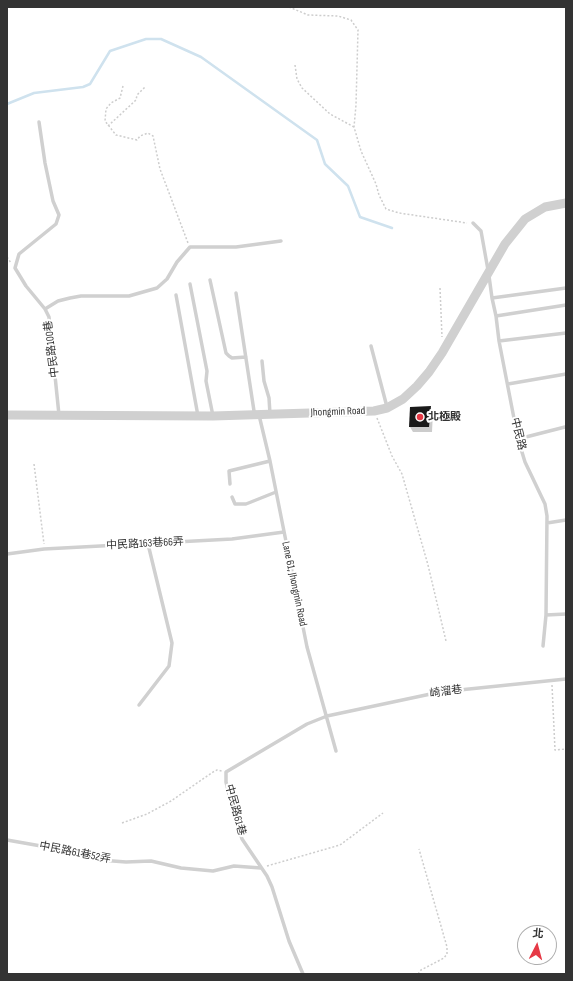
<!DOCTYPE html>
<html>
<head>
<meta charset="utf-8">
<style>
  body { margin:0 }
  #map { position:relative; width:573px; height:981px; overflow:hidden; background:#fff; font-family:"Sofia Sans Condensed","Noto Sans TC",sans-serif }
  canvas { display:block }
  .frame { position:absolute; inset:0; border:8px solid #333; pointer-events:none }
  .north { position:absolute; left:517px; top:925px; width:40px; height:40px; box-sizing:border-box; background:#fff; border:1px solid #adadad; border-radius:50%; rotate:6deg; font-size:11px; font-weight:700; line-height:16px; text-align:center; color:#333 }
  .north::after { content:''; display:block; margin:auto; width:14px; height:18px; background:#e63946; clip-path:polygon(50% 0,100% 100%,50% 72%,0 100%) }
</style>
</head>
<body>
<div id="map">
<canvas width="573" height="981"></canvas>
<div class="frame"></div>
<div class="north">北</div>
</div>
<script>
const context = document.querySelector('canvas').getContext('2d');
context.lineJoin = 'round';
function fill(path, color) { context.fillStyle = color; context.fill(path, 'evenodd'); }
const poly = rows => new Path2D(rows.map(r => 'M' + r).join(''));
function trace(path, color, width, dash) { context.strokeStyle = color; context.lineWidth = width; context.lineCap = dash ? 'butt' : 'round'; context.setLineDash(dash || []); context.stroke(path); }
function drawText(font, color, halo, rows, align = 'center') {
  context.font = font + ' "Sofia Sans Condensed","Noto Sans TC",sans-serif'; context.lineWidth = 4; context.setLineDash([]); context.textBaseline = 'middle'; context.strokeStyle = halo; context.fillStyle = color; for (const [text, x, y, turn = 0] of rows) {
    context.save(); context.translate(x, y); context.rotate((+turn || 0) * Math.PI / 180); context.textAlign = isNaN(turn) ? turn : align; if (halo) context.strokeText(text, 0, 0); context.fillText(text, 0, 0); context.restore();
  }
}
fill(poly([
  [430,407,433,412,432,432,413,432,410,427]
]), '#0003');
trace(poly([
  [7,104,34,93,83,87,90,84,110,51,146,39,161,39,201,57,317,140,325,164,348,186,360,217,392,228]
]), '#cfe2ee', 2.5);
fill(poly([
  [431,406,429,427,409,427,410,407]
]), '#1a1a1a');
trace(poly([
  [289,7,308,15,338,16,351,20,358,30,356,105,354,127,361,151,376,184,379,195,386,209,399,213,467,223],
  [295,65,297,79,302,88,330,114,354,127],
  [123,86,120,98,111,103,106,109,105,121,116,135,137,140,140,136,148,133,153,136,160,169,188,243],
  [108,126,136,100,137,95,145,87],
  [7,257,11,263],
  [440,288,442,337],
  [377,418,392,456,402,474,428,565,446,641],
  [34,464,44,544],
  [552,685,555,750,566,749],
  [122,823,147,814,171,801,213,772,217,770,222,771],
  [267,866,340,845,383,813],
  [418,974,421,970,444,958,447,954,447,947,419,849]
]), '#cdcdcd', 1.5, [2, 2]);
trace(poly([
  [39,122,45,163,53,201,59,215,56,224,19,254,15,268,26,286,45,309,49,317,59,415],
  [473,223,481,231,488,270],
  [489,276,492,298,496,316,499,341,518,439,525,462,545,504,547,516,546,615,543,646],
  [210,280,226,353,229,356,232,358,246,357],
  [190,284,207,371,206,381,213,416],
  [236,293,254,411,259,415,270,461,307,647,336,751],
  [176,295,198,416],
  [492,298,566,288],
  [45,309,58,301,70,298,81,296,129,296,157,288,167,279,177,262,190,247,236,247,281,241],
  [496,316,566,305],
  [499,341,566,333],
  [371,346,387,407],
  [262,361,264,381,269,398,270,414],
  [508,384,566,374],
  [518,439,565,427],
  [230,484,229,471,270,461],
  [232,497,235,504,246,504,276,492],
  [547,523,566,520],
  [7,554,44,549,232,539,284,532],
  [546,615,566,614],
  [139,705,169,666,172,643,148,544],
  [7,840,41,846,100,860,126,862,151,861,181,868,213,871,234,866,261,868],
  [303,974,289,941,272,887,267,876,242,839,233,811,226,782,226,772,307,724,327,716,440,692,566,679]
]), '#d0d0d0', 3.5);
trace(poly([
  [7,415,213,416,374,411,387,408,403,399,417,386,429,372,442,353,505,244,525,219,545,207,566,203]
]), '#d0d0d0', 9);
for (const [x, y, r, color] of [
  [420,417,4,"#e63946"]
]) { const dot = new Path2D(); dot.arc(x, y, r, 0, 2 * Math.PI); context.fillStyle = color; context.fill(dot); trace(dot, '#fff', 1.5); }
drawText('11px', '#333', '#fff', [
  ["中民路100巷",52,349,-97],
  ["Jhongmin Road",338,412,-2],
  ["中民路",518,434,77],
  ["中民路163巷66弄",145,544,-3],
  ["Lane 61, Jhongmin Road",294,584,78],
  ["崎溜巷",446,692,-8],
  ["中民路61巷",235,810,75],
  ["中民路61巷52弄",75,853,11]
]);
drawText('bold 11px', '#333', '#fff', [
  ["北極殿",428,417]
], 'left');
</script>
</body>
</html>
